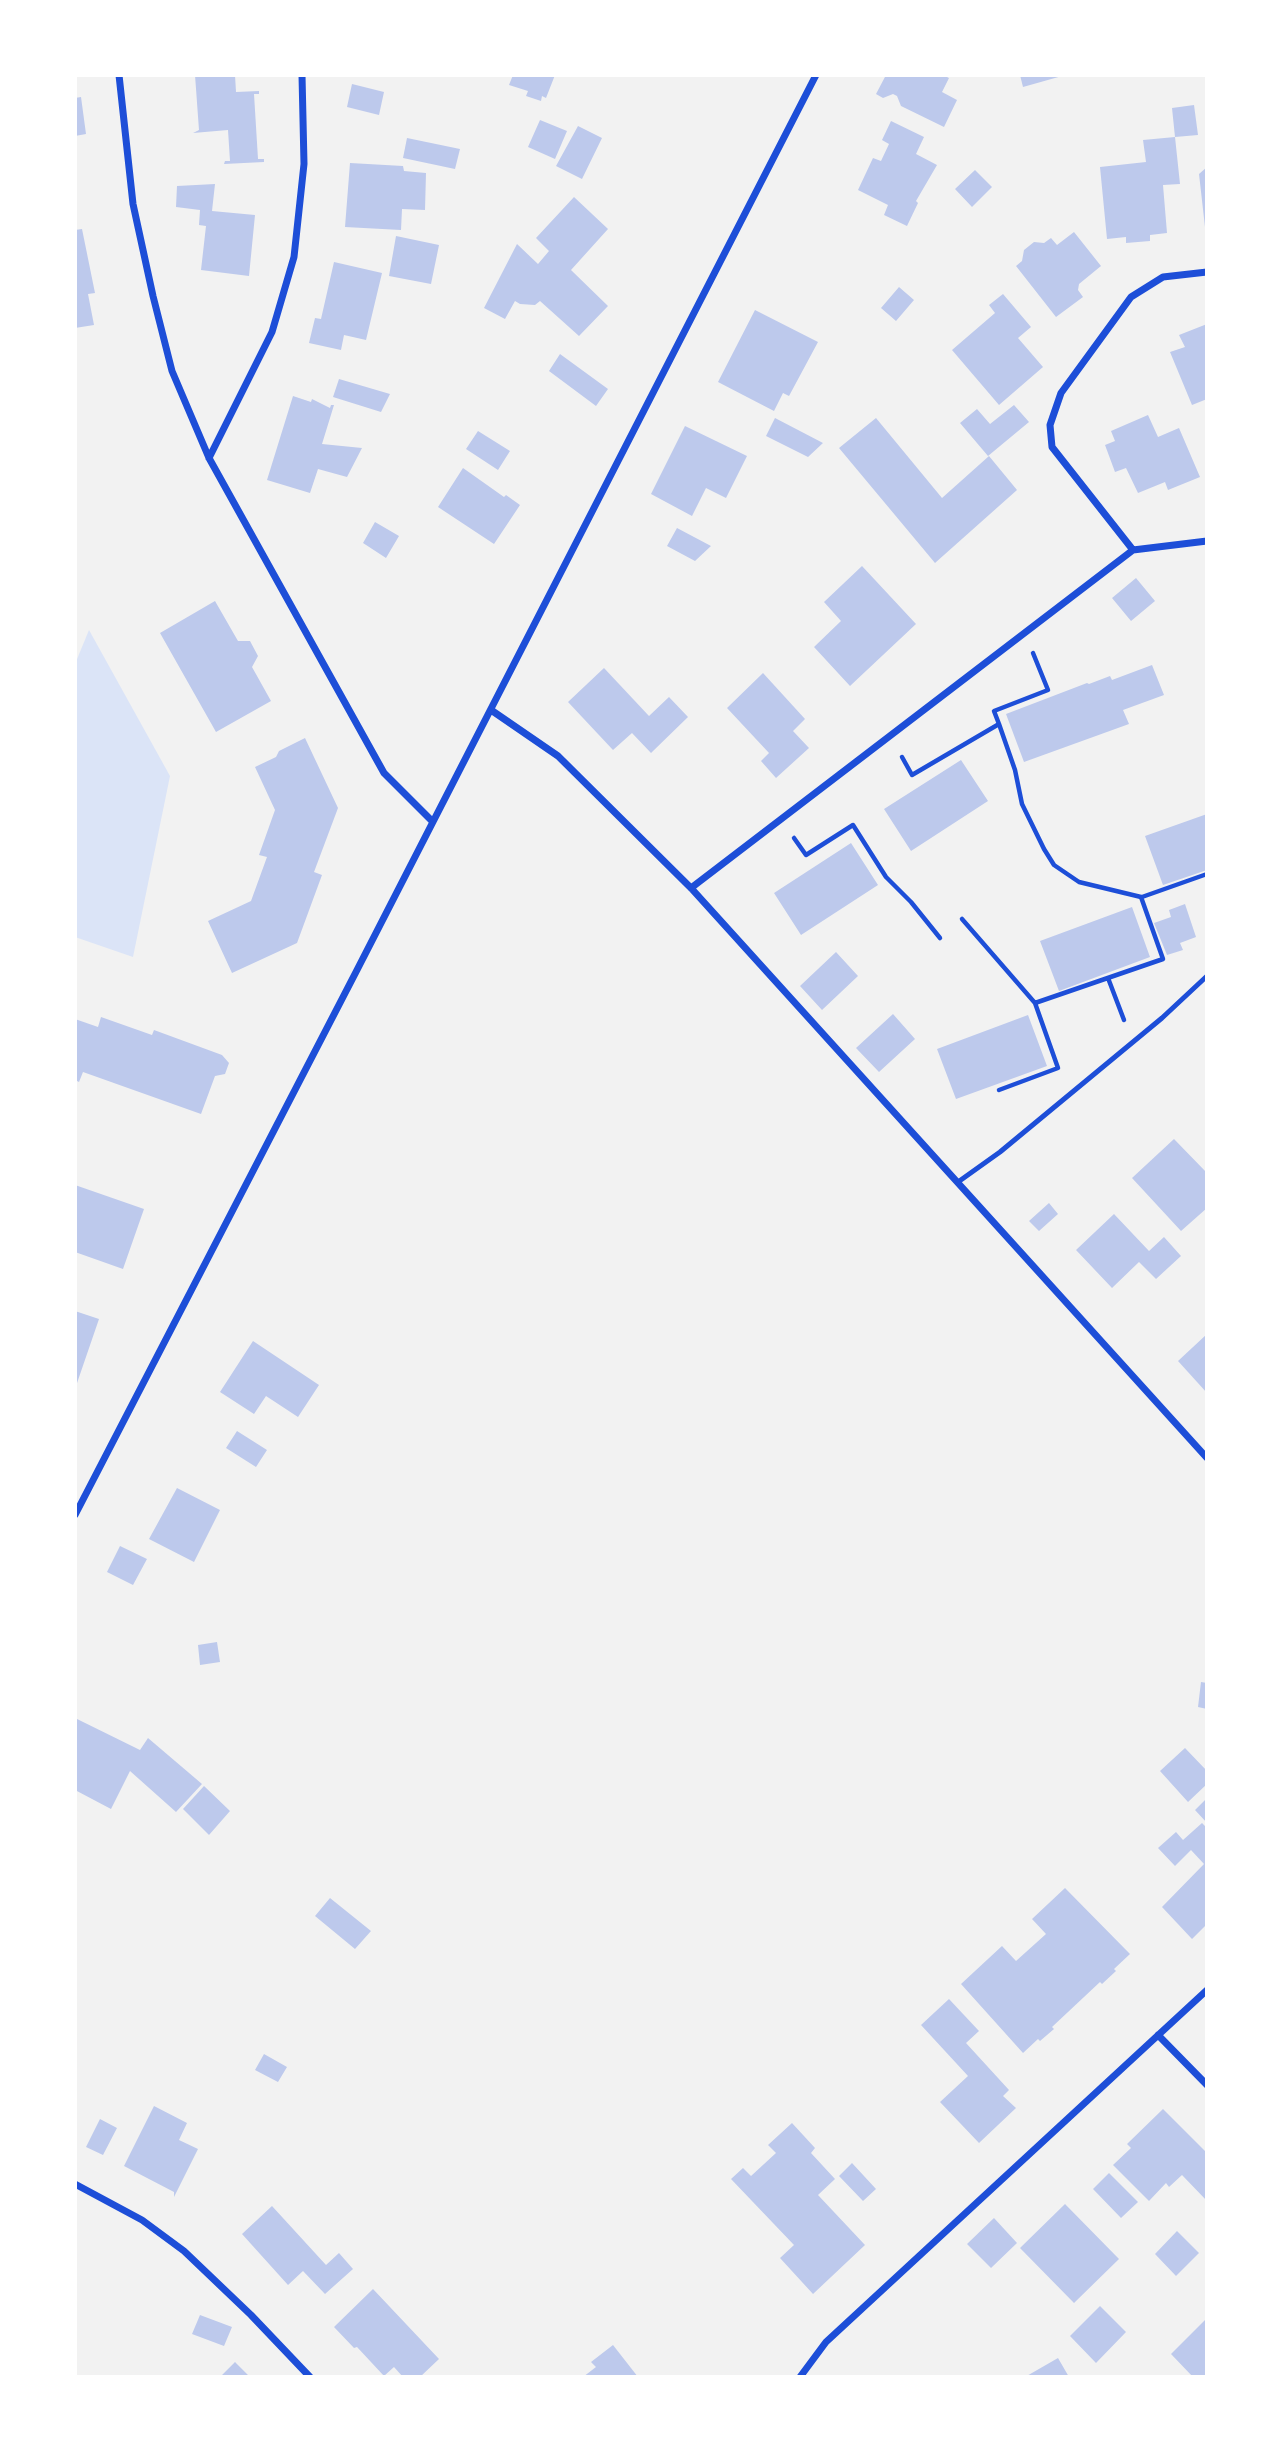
<!DOCTYPE html>
<html>
<head>
<meta charset="utf-8">
<style>
  body { margin:0 }
  #map { position:relative; width:1282px; height:2452px; overflow:hidden; background:#f2f2f2; font-family:Ubuntu,sans-serif }
  canvas { display:block }
  .frame { position:absolute; inset:0; border:77px solid #fff; pointer-events:none }
</style>
</head>
<body>
<div id="map">
<canvas width="1282" height="2452"></canvas>
<div class="frame"></div>
</div>
<script>
const context = document.querySelector('canvas').getContext('2d');
context.lineJoin = 'round';
function fill(path, color) { context.fillStyle = color; context.fill(path, 'evenodd'); }
const poly = rows => new Path2D(rows.map(r => 'M' + r).join(''));
function trace(path, color, width, dash) { context.strokeStyle = color; context.lineWidth = width; context.lineCap = dash ? 'butt' : 'round'; context.setLineDash(dash || []); context.stroke(path); }
fill(poly([
  [89,630,170,776,133,957,75,937,75,664]
]), '#dbe4f7');
fill(poly([
  [195,75,235,75,236,92,259,91,259,94,254,94,258,159,264,159,264,162,224,164,225,161,230,161,228,130,193,133,199,130],
  [513,75,555,75,546,98,542,96,541,101,526,96,528,91,509,85],
  [886,75,943,75,949,78,942,92,957,100,944,127,901,106,897,96,893,94,883,98,876,94],
  [1020,75,1062,75,1062,76,1023,87],
  [352,84,384,92,379,115,347,107],
  [81,97,86,134,75,136,75,98],
  [1194,105,1198,135,1175,137,1172,108],
  [540,120,567,131,555,159,528,147],
  [891,121,924,137,916,154,937,165,916,201,918,203,907,226,884,215,888,205,858,190,873,158,881,161,889,144,882,140],
  [578,126,602,138,582,179,556,166],
  [1175,137,1180,184,1163,185,1167,233,1150,235,1150,241,1126,243,1126,237,1107,239,1100,167,1146,162,1143,140],
  [407,138,460,149,455,169,403,158],
  [350,163,403,166,404,171,426,173,425,210,402,209,401,230,345,227],
  [1207,167,1207,226,1205,227,1199,174],
  [975,170,992,187,972,207,955,189],
  [215,184,212,211,255,215,249,276,201,270,206,226,199,225,200,210,176,207,177,186],
  [574,197,608,229,571,270,608,306,579,336,540,301,535,305,520,304,515,301,505,319,484,308,517,244,538,264,549,251,536,238],
  [82,229,95,293,88,294,94,325,75,328,75,230],
  [1074,232,1101,266,1079,284,1078,290,1083,297,1056,317,1016,266,1022,261,1024,250,1034,242,1044,243,1051,238,1057,245],
  [396,236,439,245,431,284,389,276],
  [334,262,382,273,366,340,344,335,341,350,309,343,315,318,321,319],
  [899,287,914,300,896,321,881,308],
  [1003,294,1031,327,1018,338,1043,367,999,405,952,350,995,313,989,305],
  [755,310,818,342,789,396,783,393,774,411,718,382],
  [1207,324,1207,399,1192,405,1170,352,1185,347,1179,335],
  [560,354,608,389,596,406,549,371],
  [339,379,390,394,381,412,333,397],
  [293,396,311,402,312,399,330,408,331,405,334,405,322,444,362,448,347,477,318,469,310,493,267,480],
  [1014,405,1029,422,988,456,960,423,977,409,990,424],
  [1148,415,1158,437,1179,428,1200,477,1168,490,1165,482,1138,493,1126,468,1115,472,1105,445,1115,441,1111,431],
  [775,418,823,443,808,457,766,436],
  [876,418,942,498,989,456,1017,490,935,563,839,448],
  [685,426,747,456,726,498,706,488,692,516,651,494],
  [478,431,510,451,498,470,466,449],
  [463,468,504,497,506,495,520,505,494,544,438,507],
  [375,522,399,536,386,558,363,543],
  [677,528,711,546,695,561,667,546],
  [862,566,916,624,850,686,814,647,841,621,824,602],
  [1136,578,1155,601,1131,621,1112,598],
  [215,601,238,641,250,641,258,656,252,667,271,701,216,732,160,633],
  [1152,665,1164,695,1123,710,1129,724,1024,762,1006,714,1087,683,1089,684,1110,676,1112,680],
  [604,668,649,716,669,697,688,717,651,753,632,733,613,750,568,702],
  [763,673,805,719,793,731,809,748,776,778,761,761,769,753,727,708],
  [305,738,338,808,314,872,322,875,297,943,232,973,208,921,251,901,267,857,259,855,275,810,255,767,276,757,279,751],
  [961,760,988,801,911,851,884,809],
  [1207,814,1207,870,1163,885,1145,836],
  [851,843,878,885,801,935,774,893],
  [1185,904,1196,937,1180,943,1183,950,1167,955,1154,923,1171,917,1169,910],
  [1132,907,1150,957,1059,991,1040,941],
  [836,952,858,976,822,1010,800,986],
  [893,1014,915,1039,879,1072,856,1048],
  [1028,1015,1047,1066,956,1099,937,1049],
  [101,1017,152,1035,154,1030,222,1055,229,1063,225,1074,215,1076,201,1114,83,1072,79,1082,75,1080,75,1019,98,1027],
  [1174,1139,1207,1173,1207,1208,1181,1231,1132,1178],
  [75,1185,144,1209,123,1269,75,1252],
  [1049,1203,1058,1214,1039,1231,1029,1221],
  [1114,1214,1149,1251,1164,1237,1181,1256,1156,1279,1139,1262,1112,1288,1076,1250],
  [75,1311,99,1319,76,1386,75,1386],
  [1207,1334,1207,1393,1178,1361],
  [253,1341,319,1385,298,1417,266,1396,254,1414,220,1392],
  [237,1431,267,1450,256,1467,226,1448],
  [177,1488,220,1510,194,1562,149,1539],
  [120,1546,147,1559,133,1585,107,1572],
  [217,1642,220,1662,200,1665,198,1645],
  [1201,1682,1207,1683,1207,1709,1198,1707],
  [75,1718,140,1750,148,1738,202,1784,176,1812,130,1771,111,1809,75,1790],
  [1185,1748,1207,1771,1207,1784,1188,1802,1160,1771],
  [204,1786,230,1811,209,1835,183,1809],
  [1207,1798,1207,1823,1195,1810],
  [1202,1823,1207,1828,1207,1924,1192,1939,1162,1907,1204,1864,1191,1850,1175,1866,1158,1848,1176,1832,1183,1840],
  [1065,1888,1130,1954,1114,1969,1116,1971,1102,1984,1100,1982,1052,2027,1054,2029,1040,2041,1038,2039,1023,2053,961,1984,1002,1946,1016,1961,1046,1934,1032,1919],
  [330,1898,371,1931,355,1949,315,1916],
  [949,1999,979,2031,966,2043,1009,2090,1003,2096,1016,2108,979,2143,940,2102,968,2076,921,2025],
  [264,2054,287,2067,278,2082,255,2070],
  [154,2106,187,2123,179,2140,198,2149,174,2197,174,2192,124,2166],
  [1163,2109,1207,2153,1207,2201,1182,2175,1169,2187,1166,2183,1149,2201,1113,2165,1131,2148,1127,2144],
  [100,2119,117,2128,103,2155,86,2147],
  [792,2123,815,2148,811,2153,835,2179,818,2195,865,2245,813,2294,780,2258,794,2245,731,2179,743,2168,751,2176,776,2153,768,2145],
  [852,2163,876,2189,863,2201,839,2176],
  [1109,2173,1138,2202,1121,2218,1093,2189],
  [1065,2204,1119,2259,1074,2303,1020,2248],
  [272,2206,326,2265,339,2253,353,2269,325,2294,303,2271,288,2285,242,2234],
  [994,2218,1017,2243,991,2268,967,2244],
  [1177,2231,1199,2253,1176,2276,1155,2254],
  [373,2289,439,2359,420,2377,403,2377,394,2367,384,2376,357,2347,354,2348,334,2327],
  [1100,2306,1126,2332,1096,2363,1070,2336],
  [200,2315,232,2327,224,2346,192,2334],
  [1207,2318,1207,2377,1193,2377,1171,2354],
  [613,2345,638,2377,583,2377,596,2367,591,2362],
  [1058,2358,1069,2377,1025,2377],
  [235,2362,250,2377,220,2377]
]), '#bdc9ec');
trace(poly([
  [902,757,912,775,999,724,994,711,1048,690,1033,653],
  [794,838,806,855,853,825,886,877,911,902,940,938],
  [1142,897,1207,874],
  [962,919,1035,1003,1163,959,1141,897,1079,882,1054,865,1044,849,1022,804,1015,770,999,724],
  [1108,978,1124,1020],
  [999,1090,1058,1068,1035,1003]
]), '#1d4ed8', 4.5);
trace(poly([
  [958,1182,1000,1152,1162,1018,1207,976]
]), '#1d4ed8', 5);
trace(poly([
  [119,75,133,204,153,296,172,371,209,458,384,773,432,821],
  [209,458,272,332,294,257,304,164,302,75],
  [1133,550,1052,447,1050,425,1061,393,1131,297,1163,277,1207,272],
  [491,710,558,756,691,888,1207,1458],
  [691,888,1133,550,1207,541],
  [75,1515,357,970,816,75],
  [1158,2035,1207,2085],
  [75,2184,142,2220,184,2251,251,2315,310,2377],
  [800,2377,826,2342,1207,1990]
]), '#1d4ed8', 7);
</script>
</body>
</html>
